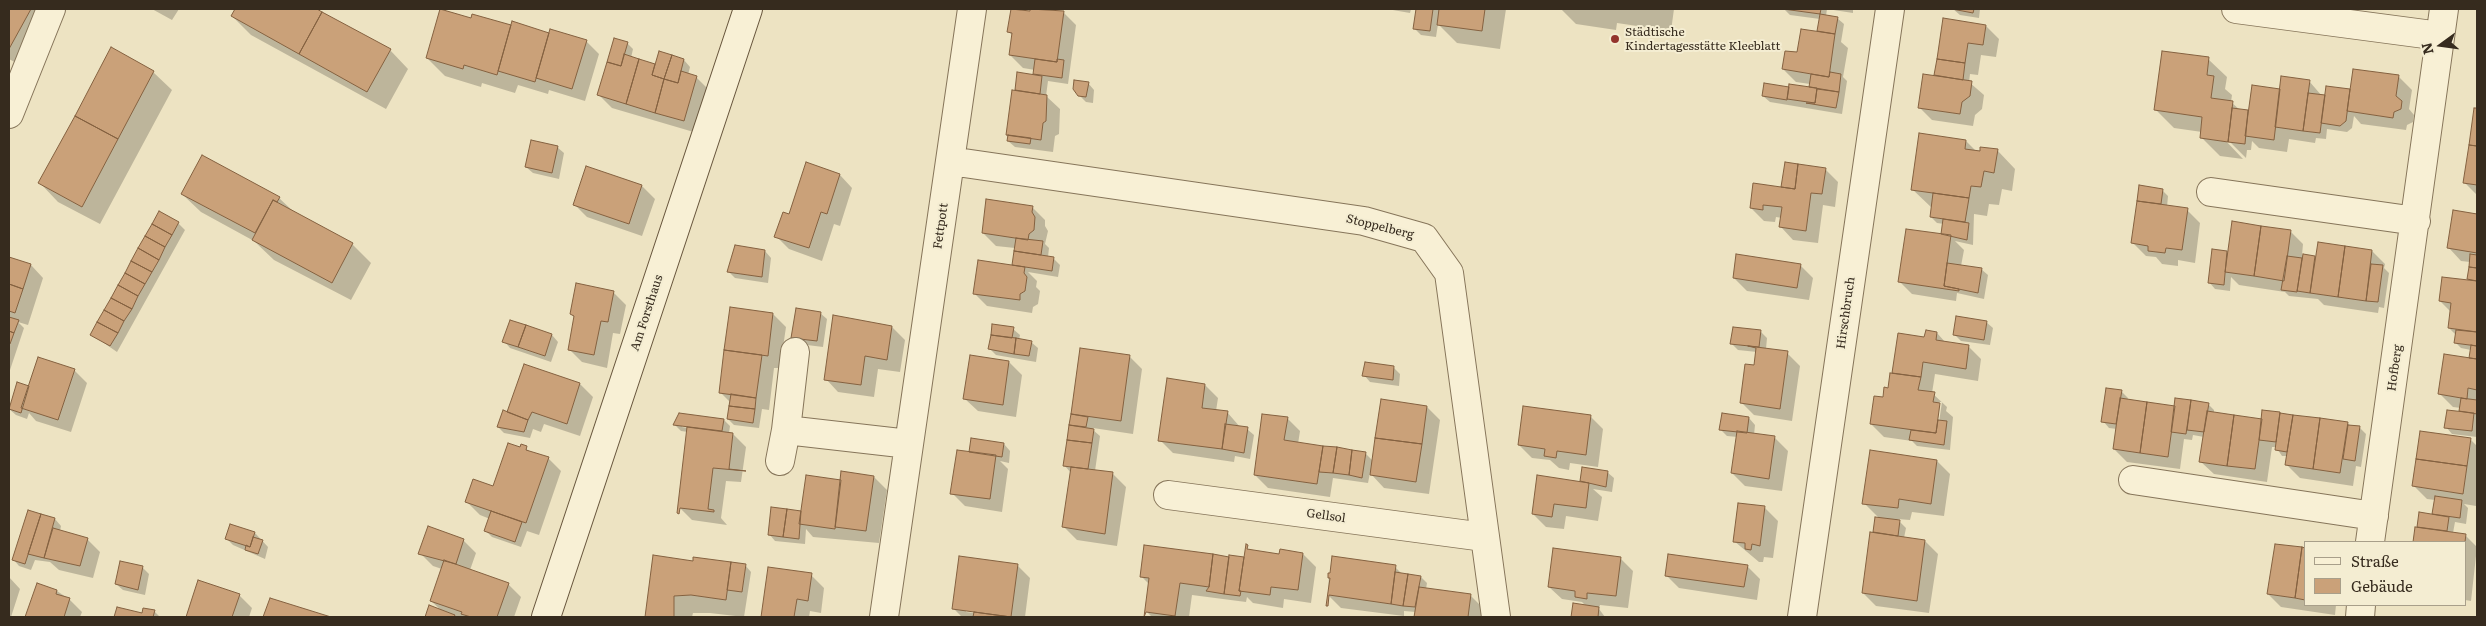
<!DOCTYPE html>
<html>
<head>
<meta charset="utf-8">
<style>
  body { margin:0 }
  #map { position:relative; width:2486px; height:626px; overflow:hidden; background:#ede3c2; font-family:Literata,serif }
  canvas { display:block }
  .frame { position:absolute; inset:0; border:10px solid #362b1e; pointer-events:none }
  .legend { position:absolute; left:2304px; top:541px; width:162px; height:65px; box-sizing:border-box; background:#f4edd2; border:1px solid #a89f8a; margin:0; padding:6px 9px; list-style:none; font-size:15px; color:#362b1e }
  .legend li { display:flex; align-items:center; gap:10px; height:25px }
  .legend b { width:25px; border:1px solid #a89f8a }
  .north { position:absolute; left:2416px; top:20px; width:50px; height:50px; -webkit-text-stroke:4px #f4edd2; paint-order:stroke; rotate:256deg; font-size:14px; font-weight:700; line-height:20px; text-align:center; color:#362b1e }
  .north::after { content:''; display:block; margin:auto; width:18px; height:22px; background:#362b1e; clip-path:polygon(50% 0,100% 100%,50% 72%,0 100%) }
</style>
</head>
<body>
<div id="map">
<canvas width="2486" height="626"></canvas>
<div class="frame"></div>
<ul class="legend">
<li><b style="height:6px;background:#f8f0d5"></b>Straße</li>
<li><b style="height:14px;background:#caa179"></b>Gebäude</li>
</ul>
<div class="north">N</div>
</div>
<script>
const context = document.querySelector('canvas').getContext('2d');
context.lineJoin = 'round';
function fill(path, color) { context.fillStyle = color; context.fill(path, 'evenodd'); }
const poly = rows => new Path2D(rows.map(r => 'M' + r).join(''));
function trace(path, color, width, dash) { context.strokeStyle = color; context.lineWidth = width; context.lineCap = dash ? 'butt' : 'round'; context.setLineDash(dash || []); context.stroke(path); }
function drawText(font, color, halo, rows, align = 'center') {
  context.font = font + ' Literata,serif'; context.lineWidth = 4; context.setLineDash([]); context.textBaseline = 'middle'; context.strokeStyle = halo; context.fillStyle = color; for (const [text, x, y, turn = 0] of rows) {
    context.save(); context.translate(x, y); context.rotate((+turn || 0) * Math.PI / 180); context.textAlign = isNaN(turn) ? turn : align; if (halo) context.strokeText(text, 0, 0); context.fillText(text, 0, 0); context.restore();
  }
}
fill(poly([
  [9,9,51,9,20,65,9,59],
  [152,9,179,9,172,20],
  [237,9,315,9,390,50,408,69,386,109,251,35,232,16],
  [1031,9,1063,12,1076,25,1068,84,1048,81,1046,96,1060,109,1059,134,1055,136,1053,152,1015,147,1008,141,1007,134,1018,74,1034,76,1035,70,1023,68,1010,55,1013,36,1009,32,1031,13],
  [1387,9,1411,9,1410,13],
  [1418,9,1506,9,1500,49,1457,43,1438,24,1436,37,1421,35,1415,29],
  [1561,9,1674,9,1671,31,1617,23,1616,30,1576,24],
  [1784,9,1853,9,1853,13,1827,9,1826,16,1837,18,1844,24,1841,42,1848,48,1843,77,1847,81,1842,114,1770,102,1763,96,1765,85,1810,89,1810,84,1796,82,1783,69,1821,33,1818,31,1820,19,1790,15],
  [1953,9,1980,9,1979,18,1960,15],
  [472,20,586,41,599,54,585,101,549,90,548,94,518,85,515,93,482,83,481,87,445,76,427,58],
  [1944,20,1986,26,1999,39,1996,57,1981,55,1978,75,1970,74,1969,82,1984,95,1982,109,1975,115,1973,126,1932,120,1919,107,1935,77],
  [627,43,633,49,631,58,656,66,660,53,684,60,690,67,688,75,696,77,709,90,697,133,612,108,599,95],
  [2208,59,2227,77,2225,89,2232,95,2231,102,2241,111,2249,112,2280,90,2309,81,2322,96,2326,96,2327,87,2351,90,2399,77,2412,90,2409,109,2414,115,2413,122,2407,125,2406,130,2361,124,2354,116,2352,128,2347,132,2327,129,2326,139,2316,138,2315,143,2289,139,2287,152,2259,148,2252,141,2251,150,2247,150,2246,158,2228,140,2225,140,2243,159,2220,156,2201,137,2202,132,2174,128,2156,110],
  [153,72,172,90,100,224,58,202,40,183],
  [1088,83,1094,90,1093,103,1086,102,1079,95],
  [2475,109,2477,110,2477,195,2465,183],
  [1966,141,1976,151,1997,150,2015,169,2012,191,2002,189,1999,205,1989,204,1987,216,1974,214,1973,245,1955,241,1964,250,1961,266,1981,269,1988,275,1984,299,1957,293,1956,301,1912,294,1899,281,1945,236,1944,224,1937,223,1931,217,1932,208,1912,189],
  [557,147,564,153,559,179,533,173,526,167],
  [587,167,642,186,655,199,642,236,587,217,574,204],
  [1825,169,1838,182,1835,207,1823,205,1818,243,1793,240,1781,227,1782,218,1776,217,1775,222,1764,221,1751,208],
  [840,175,852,188,840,226,834,224,822,261,789,249,776,236],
  [2162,190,2168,196,2167,207,2187,210,2200,223,2195,263,2178,260,2178,266,2162,264,2156,257,2146,256,2133,243,2138,201],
  [182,194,279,198,295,213,352,244,371,263,351,300,274,260,254,241,201,212],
  [1032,207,1045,220,1045,226,1048,231,1045,244,1049,248,1048,257,1053,258,1060,265,1058,277,1028,272,1037,281,1036,287,1040,291,1038,304,1033,307,1032,313,987,306,974,293,1016,267,1013,264,1015,248,996,246,983,233],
  [2454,211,2477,215,2477,437,2452,434,2446,427,2460,413,2461,408,2453,407,2440,394,2470,359,2471,350,2461,348,2455,342,2456,335,2449,328,2451,312,2440,301,2471,282,2468,279,2470,262,2461,261,2449,248],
  [159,213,178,223,185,230,117,352,91,334],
  [2290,231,2303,244,2302,255,2316,259,2372,251,2385,264,2384,268,2389,273,2384,308,2379,307,2378,313,2324,305,2318,299,2289,296,2285,292,2239,285,2231,277,2230,291,2215,289,2209,282,2227,252,2228,254],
  [765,251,771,258,768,283,735,278,729,272],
  [9,258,31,265,43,278,28,325,18,322,24,328,9,373],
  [1800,265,1813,278,1809,300,1747,291,1734,278],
  [613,292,626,305,620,334,613,333,607,368,582,362,569,349,575,318,571,314],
  [820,313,827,319,823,347,799,344,793,337],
  [773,314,786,327,780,368,774,368,769,410,762,409,759,428,734,425,728,419,731,403,720,392],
  [511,321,552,335,558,342,551,362,510,348,504,341],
  [1986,322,1993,328,1990,345,1961,341,1955,335],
  [892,327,905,340,900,372,878,369,874,397,838,392,826,379],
  [1013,329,1020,335,1019,340,1031,342,1038,348,1036,362,996,355,990,349],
  [1761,332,1767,338,1766,349,1787,353,1800,366,1792,421,1754,415,1741,402,1755,367,1757,352,1738,350,1732,344],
  [1937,333,1946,343,1968,346,1981,359,1978,381,1935,374,1932,393,1947,407,1946,411,1953,417,1950,450,1917,446,1912,441,1884,437,1871,424,1889,389,1899,334,1925,338],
  [1939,402,1942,402,1939,422,1936,422],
  [1081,349,1129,356,1142,369,1133,434,1093,428,1093,430,1100,436,1095,471,1113,474,1126,487,1117,546,1077,540,1064,527,1071,473,1065,466],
  [1009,362,1022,375,1016,417,978,411,965,399],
  [524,365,580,384,593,397,580,436,544,424,541,432,533,429,530,438,504,433,498,427,508,413],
  [1394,368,1400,374,1399,386,1370,382,1364,375],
  [74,370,87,383,71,432,36,421,29,413,27,419,16,415,9,409,28,387],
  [1205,385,1218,398,1216,411,1227,412,1240,427,1247,429,1254,435,1250,459,1235,456,1234,462,1173,453,1160,440],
  [2121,391,2128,398,2127,401,2175,407,2176,399,2208,404,2214,410,2214,413,2262,420,2263,411,2347,424,2360,428,2366,434,2361,467,2356,466,2353,486,2300,478,2287,465,2288,456,2282,456,2276,447,2272,447,2267,482,2214,474,2201,462,2204,437,2193,435,2192,440,2184,439,2180,469,2127,462,2114,449,2117,429,2109,428,2103,421],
  [1427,407,1440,420,1429,494,1384,488,1370,473,1368,483,1333,478,1330,497,1268,488,1255,475,1287,418,1300,431,1298,444,1365,453,1373,461],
  [1723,415,1749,418,1755,425,1754,435,1775,438,1788,451,1782,491,1745,486,1732,473,1738,437,1727,436,1721,430],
  [1590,416,1603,429,1598,467,1570,463,1569,470,1559,468,1550,460,1532,458,1519,445],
  [724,420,730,426,729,433,733,434,746,447,741,482,726,481,721,518,727,525,692,520,679,507,688,432,681,431,675,425],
  [682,425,693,426,693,429,682,427],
  [2470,439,2477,446,2476,506,2464,504,2468,508,2466,524,2455,522,2453,533,2465,535,2477,547,2471,601,2465,600,2465,542,2414,542,2420,514,2433,516,2435,500,2427,499,2414,486],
  [972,440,1004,444,1010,451,1009,463,1000,461,1008,469,1002,512,965,506,952,493,970,453],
  [522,446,532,453,548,458,561,471,539,535,527,531,521,547,492,537,486,531,490,519,480,515,467,502,494,488],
  [1937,461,1950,474,1944,516,1912,512,1910,520,1897,519,1906,528,1904,538,1925,541,1938,554,1929,613,1876,606,1863,593,1877,534,1874,532,1879,518,1864,503],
  [1583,469,1607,472,1614,478,1612,492,1593,489,1602,497,1598,521,1566,516,1564,529,1546,527,1533,514,1581,483],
  [874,477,887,490,879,543,813,537,806,529,805,544,775,541,769,534,841,481],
  [1740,504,1765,508,1778,521,1773,558,1764,557,1763,562,1759,562,1734,541],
  [55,519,61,526,60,531,88,540,100,552,93,578,59,570,50,562,35,560,31,570,19,566,13,559],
  [255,533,268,547,265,559,233,545,227,539],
  [463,540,476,553,470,570,508,584,521,597,514,617,426,617,429,607,442,611,431,601,442,569,433,566,420,553],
  [2305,549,2305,605,2336,605,2335,615,2281,607,2268,594],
  [1281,550,1303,554,1316,567,1311,603,1284,599,1283,608,1253,603,1247,597,1246,602,1192,595,1189,617,1152,617,1146,611,1150,585,1141,576,1214,556,1245,558,1280,555],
  [654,557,694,563,745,565,751,572,744,617,710,613,693,613,692,617,646,617],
  [1620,558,1633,571,1628,608,1600,605,1599,609,1605,617,1572,617,1574,605,1586,606,1582,602,1562,599,1549,587],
  [1017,565,1030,578,1025,617,962,617,953,608],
  [966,609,980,611,980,614,966,612],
  [1747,566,1760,579,1757,600,1679,588,1666,575],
  [1395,567,1403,575,1421,577,1427,583,1426,589,1470,595,1483,608,1482,617,1416,617,1416,612,1404,611,1404,616,1341,608,1328,595,1329,574],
  [143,568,149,574,145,595,123,590,116,584],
  [769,569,811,575,824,588,821,613,810,611,809,617,762,617],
  [9,577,20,589,11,617,9,617],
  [199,582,239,595,252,608,249,617,187,617],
  [37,584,57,591,69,599,82,612,80,617,26,617],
  [271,599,327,617,265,617],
  [118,609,143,614,154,611,160,617,116,617]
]), '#0003');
const building = poly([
  [9,9,31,9,9,49,9,9],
  [235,9,317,9,322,12,299,54,231,16,235,9],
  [440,9,471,18,472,14,511,25,497,75,464,65,463,69,426,58,440,9],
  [1011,9,1030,11,1030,9,1064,11,1057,62,1009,55,1012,33,1007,32,1011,9],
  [1416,9,1433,9,1430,31,1413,29,1416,9],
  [1439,9,1485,9,1482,31,1437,25,1439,9],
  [1783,9,1821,9,1820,14,1783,9],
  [1952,9,1974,9,1973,13,1952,9],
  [322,12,391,49,367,92,299,54,322,12],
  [1820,14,1838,17,1835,34,1817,31,1820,14],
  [1943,18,1986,25,1983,45,1968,43,1965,63,1937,59,1943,18],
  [512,21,549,33,535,82,498,71,512,21],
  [550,29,587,40,572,89,536,78,550,29],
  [1801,29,1835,34,1829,77,1782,69,1785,51,1797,52,1801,29],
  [614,38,628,42,621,66,607,62,614,38],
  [111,47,154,71,118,139,75,116,111,47],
  [659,51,672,55,664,79,652,75,659,51],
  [2162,51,2209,57,2207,75,2214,76,2211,98,2233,101,2228,142,2200,138,2202,117,2154,110,2162,51],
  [624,54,639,59,626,104,597,95,607,62,621,66,624,54],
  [672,55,684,59,678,83,664,79,672,55],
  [639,59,655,64,652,75,664,79,655,113,626,104,639,59],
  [1035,59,1057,62,1057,59,1064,60,1062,78,1033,74,1035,59],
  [1937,59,1965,63,1963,80,1934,75,1937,59],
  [2353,69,2399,75,2396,96,2402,101,2401,109,2394,112,2393,118,2347,111,2353,69],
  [681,71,697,76,684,121,655,113,664,79,678,83,681,71],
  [1017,72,1042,76,1040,94,1015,90,1017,72],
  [1830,72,1841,74,1839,92,1809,87,1811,74,1829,77,1830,72],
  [1923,74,1972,81,1970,96,1962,102,1960,114,1918,108,1923,74],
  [2281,76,2310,80,2303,131,2275,127,2281,76],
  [1074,80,1089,82,1086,97,1078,96,1073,89,1074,80],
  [1764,83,1789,87,1787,100,1762,96,1764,83],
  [1789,84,1817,88,1815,103,1787,99,1789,84],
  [2252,85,2280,89,2274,140,2245,136,2252,85],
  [2326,86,2350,89,2346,121,2340,126,2321,123,2326,86],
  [1817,89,1839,92,1836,108,1806,103,1815,103,1817,89],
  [1012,90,1047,95,1046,121,1043,123,1041,140,1006,135,1012,90],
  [2308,93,2325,95,2320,133,2303,131,2308,93],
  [2232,108,2248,110,2245,144,2228,142,2232,108],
  [2474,108,2477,108,2477,146,2469,145,2474,108],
  [75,116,118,139,82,207,38,183,75,116],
  [1919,133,1966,140,1965,149,1980,151,1980,147,1998,149,1994,173,1984,171,1981,187,1971,186,1969,198,1911,190,1919,133],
  [1008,135,1031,138,1030,144,1007,141,1008,135],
  [531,140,558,146,552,173,525,167,531,140],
  [2469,145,2477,146,2477,185,2463,183,2469,145],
  [202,155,280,197,277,202,273,200,255,233,181,194,202,155],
  [806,162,840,174,827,214,821,212,809,248,774,237,783,212,789,214,806,162],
  [1785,162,1798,164,1795,189,1781,187,1785,162],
  [1798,164,1826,168,1822,194,1811,193,1806,231,1779,227,1782,207,1763,205,1763,210,1750,208,1753,183,1795,189,1798,164],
  [586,166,642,185,629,224,573,205,586,166],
  [2139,185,2163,189,2161,204,2137,201,2139,185],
  [1933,193,1969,198,1965,222,1930,217,1933,193],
  [986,199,1033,206,1032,212,1035,217,1034,230,1029,234,1028,240,982,233,986,199],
  [273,200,353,243,332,283,252,240,273,200],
  [2137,201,2188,208,2182,250,2166,248,2165,253,2148,251,2148,246,2131,243,2137,201],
  [2453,210,2477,214,2477,253,2447,248,2453,210],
  [159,211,179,222,172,235,152,224,159,211],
  [1943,219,1969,223,1967,240,1941,234,1943,219],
  [2232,221,2261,226,2254,276,2225,272,2232,221],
  [152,224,172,235,165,247,145,236,152,224],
  [2261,226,2291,230,2284,281,2254,276,2261,226],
  [1906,229,1951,235,1944,286,1959,289,1959,291,1898,282,1906,229],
  [145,236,165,247,159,260,138,248,145,236],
  [1016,238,1043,241,1041,255,1014,251,1016,238],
  [2318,242,2345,246,2338,297,2310,293,2318,242],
  [735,245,765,250,762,277,727,272,735,245],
  [2345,246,2372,250,2366,301,2338,297,2345,246],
  [138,248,159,260,152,272,131,261,138,248],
  [2212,249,2227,251,2224,285,2208,283,2212,249],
  [1014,251,1054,257,1052,271,1012,265,1014,251],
  [1736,254,1801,264,1797,288,1733,278,1736,254],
  [2303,254,2315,256,2310,293,2297,291,2303,254],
  [2470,254,2477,255,2477,268,2469,267,2470,254],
  [2287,256,2302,258,2297,292,2281,290,2287,256],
  [9,257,31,264,23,289,9,284,9,257],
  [978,260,1025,267,1024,273,1027,277,1025,291,1020,294,1020,300,973,294,978,260],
  [131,261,152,272,145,284,125,273,131,261],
  [1947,263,1982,268,1978,293,1944,286,1947,263],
  [2371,264,2383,265,2378,302,2366,301,2371,264],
  [2469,267,2477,268,2477,281,2467,279,2469,267],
  [125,273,145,284,138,296,118,285,125,273],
  [2442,277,2477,281,2477,332,2448,328,2451,303,2439,301,2442,277],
  [576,283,614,291,608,322,601,321,594,355,568,350,574,316,570,314,576,283],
  [9,284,23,289,15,313,9,311,9,284],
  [118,285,138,296,132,309,111,298,118,285],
  [111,298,132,309,124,321,104,310,111,298],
  [730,307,773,313,768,356,724,350,730,307],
  [796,308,821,312,817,341,791,338,796,308],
  [104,310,124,321,118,333,97,322,104,310],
  [833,315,892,326,887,360,865,356,861,385,824,380,833,315],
  [1956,316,1987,321,1984,340,1953,335,1956,316],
  [9,317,19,320,14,333,9,331,9,317],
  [510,320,526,325,518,347,502,342,510,320],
  [97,322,118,333,110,346,90,335,97,322],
  [992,324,1014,327,1012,338,991,335,992,324],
  [526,325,552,334,545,356,518,347,526,325],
  [1733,327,1761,330,1759,347,1730,344,1733,327],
  [1926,330,1937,332,1936,340,1969,345,1966,369,1923,362,1921,377,1892,373,1898,333,1924,337,1926,330],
  [2456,330,2477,332,2477,346,2454,343,2456,330],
  [9,331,14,333,10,344,9,344,9,331],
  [991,335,1016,338,1014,354,988,349,991,335],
  [1016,338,1032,341,1029,356,1014,354,1016,338],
  [2471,345,2477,346,2477,359,2469,358,2471,345],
  [1748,346,1788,351,1780,409,1740,403,1745,364,1754,365,1756,348,1748,346],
  [1080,348,1130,355,1121,421,1071,414,1080,348],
  [724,350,762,355,756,398,719,393,724,350],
  [2444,354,2477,359,2477,390,2468,388,2467,399,2438,394,2444,354],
  [970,355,1009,361,1003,405,963,399,970,355],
  [38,357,75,369,58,420,21,408,38,357],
  [1365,362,1394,366,1393,380,1362,376,1365,362],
  [524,364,580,383,567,424,532,412,528,420,507,412,524,364],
  [1890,373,1921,377,1918,390,1935,392,1933,402,1940,403,1936,433,1870,424,1874,396,1883,397,1884,387,1888,388,1890,373],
  [1167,378,1205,384,1202,408,1228,411,1222,449,1158,441,1167,378],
  [17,382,29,386,21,413,9,409,17,382],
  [2106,388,2122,390,2116,424,2101,422,2106,388],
  [731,394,756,398,755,409,729,406,731,394],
  [2120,398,2147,402,2140,453,2113,449,2120,398],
  [2175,398,2191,400,2186,434,2171,432,2175,398],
  [2461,398,2477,400,2477,414,2459,411,2461,398],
  [1381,399,1427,406,1422,444,1375,438,1381,399],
  [2191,400,2209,403,2204,432,2187,430,2191,400],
  [2147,402,2175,406,2168,457,2140,453,2147,402],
  [729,406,755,409,753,423,727,419,729,406],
  [1523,406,1591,415,1586,455,1557,451,1556,458,1544,456,1545,449,1518,445,1523,406],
  [503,410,528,420,524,432,497,427,503,410],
  [2262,410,2280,412,2276,442,2259,440,2262,410],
  [2447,410,2474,413,2472,431,2444,428,2447,410],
  [2207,411,2234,415,2227,466,2199,462,2207,411],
  [679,413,724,419,722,431,673,425,679,413],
  [1722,413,1749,417,1747,433,1719,430,1722,413],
  [2280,413,2293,415,2287,452,2275,450,2280,413],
  [1071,414,1088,417,1086,427,1069,425,1071,414],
  [1262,414,1288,417,1284,440,1323,446,1317,484,1254,475,1262,414],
  [2234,415,2262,419,2255,469,2227,466,2234,415],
  [2293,415,2320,418,2313,469,2285,465,2293,415],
  [2320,418,2348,422,2340,473,2313,469,2320,418],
  [1938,420,1947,421,1944,445,1909,440,1911,430,1936,433,1938,420],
  [1225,424,1248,427,1244,453,1222,449,1225,424],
  [1069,425,1094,429,1092,443,1067,440,1069,425],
  [2348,425,2360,426,2355,461,2343,459,2348,425],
  [687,427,733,433,729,469,746,471,713,468,708,509,714,510,714,512,680,508,679,514,677,513,687,427],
  [1737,431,1775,436,1769,479,1731,473,1737,431],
  [2420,431,2471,438,2467,466,2416,459,2420,431],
  [971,438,1004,443,1002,457,969,452,971,438],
  [1375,438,1422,444,1416,482,1370,475,1375,438],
  [1067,440,1092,443,1088,469,1063,466,1067,440],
  [508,443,520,447,521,444,527,446,526,450,549,457,526,523,465,502,473,479,493,486,508,443],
  [1323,446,1337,447,1333,473,1319,472,1323,446],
  [1337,447,1352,450,1349,475,1333,473,1337,447],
  [957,450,996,455,990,499,950,494,957,450],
  [1352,450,1366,452,1362,478,1349,475,1352,450],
  [1870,450,1937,460,1931,504,1899,499,1898,508,1862,504,1870,450],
  [2416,459,2467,466,2463,494,2412,486,2416,459],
  [1071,467,1113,472,1105,534,1062,527,1071,467],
  [1582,467,1608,471,1606,487,1580,481,1582,467],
  [841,471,874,476,866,531,835,527,841,471],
  [806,475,841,480,835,529,799,524,806,475],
  [1537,475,1589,483,1586,508,1554,504,1552,517,1532,514,1537,475],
  [2435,496,2462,500,2460,518,2432,514,2435,496],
  [1738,503,1765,506,1760,546,1752,544,1751,550,1745,549,1745,543,1733,542,1738,503],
  [771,507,787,509,783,537,768,535,771,507],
  [787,509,801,511,799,539,783,537,787,509],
  [28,510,41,514,25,564,12,560,28,510],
  [491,511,522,522,515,542,484,531,491,511],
  [2419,512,2449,517,2447,531,2417,527,2419,512],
  [41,514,55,518,44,558,28,554,41,514],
  [1875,517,1900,520,1898,536,1873,532,1875,517],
  [230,524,255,532,250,547,225,539,230,524],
  [428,526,464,539,456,564,418,554,428,526],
  [2415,527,2466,534,2465,542,2413,542,2415,527],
  [53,528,88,538,80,566,44,558,53,528],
  [1870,532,1925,540,1917,601,1862,593,1870,532],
  [253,537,263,540,258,554,245,550,246,545,250,547,253,537],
  [1246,544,1248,545,1247,549,1279,554,1280,549,1303,553,1298,590,1271,587,1270,595,1239,591,1246,544],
  [2275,544,2302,547,2295,598,2267,594,2275,544],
  [1144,545,1213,554,1209,587,1180,583,1175,616,1146,612,1144,617,1149,578,1140,577,1144,545],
  [2302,547,2305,548,2305,600,2295,598,2302,547],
  [1553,548,1621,557,1616,596,1587,593,1587,599,1575,597,1575,591,1548,587,1553,548],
  [1213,554,1229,557,1224,594,1206,591,1209,587,1213,554],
  [1668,554,1748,565,1744,587,1665,576,1668,554],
  [653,555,693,561,693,557,731,562,726,600,691,595,674,596,674,617,645,617,653,555],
  [1229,555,1244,557,1239,591,1241,591,1240,596,1224,594,1229,555],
  [959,556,1018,564,1011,617,952,609,959,556],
  [1332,556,1396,565,1391,604,1329,595,1328,606,1326,606,1330,578,1328,578,1328,573,1330,573,1332,556],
  [444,560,509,583,497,617,471,617,461,614,462,612,430,601,444,560],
  [120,561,143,566,138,590,115,584,120,561],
  [731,562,746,564,742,592,727,590,731,562],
  [768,567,812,573,808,601,797,599,794,617,761,617,768,567],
  [1395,572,1408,574,1403,606,1391,604,1395,572],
  [1408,574,1421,576,1415,607,1403,606,1408,574],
  [198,580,240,594,232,617,186,617,198,580],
  [37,583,57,590,56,594,70,598,64,617,25,617,37,583],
  [1419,587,1471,594,1468,617,1414,617,1419,587],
  [270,598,331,617,263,617,270,598],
  [1573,603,1599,607,1598,617,1571,617,1573,603],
  [429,605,455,615,454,617,425,617,429,605],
  [117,607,142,613,143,608,155,610,153,617,114,617,117,607],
  [974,612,1011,617,973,617,974,612]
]);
fill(building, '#caa179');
trace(building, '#846140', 1);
const street = poly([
  [2236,9,2440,36],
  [9,114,51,9],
  [950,161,1364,221,1424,238,1449,273,1496,617],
  [2211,192,2416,221],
  [795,352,786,430,909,444],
  [780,461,786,430],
  [2133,480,2374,516],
  [1168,495,1484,537],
  [2370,542,2444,9],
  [884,617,972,9],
  [1802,617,1890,9],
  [2360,617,2361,605]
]);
const secondary = poly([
  [546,617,748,9]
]);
trace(street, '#86755a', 30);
trace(secondary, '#68563d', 30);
trace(street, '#f8f0d5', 28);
trace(secondary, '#f8f0d5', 28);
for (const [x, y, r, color] of [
  [1615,39,5,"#93342c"]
]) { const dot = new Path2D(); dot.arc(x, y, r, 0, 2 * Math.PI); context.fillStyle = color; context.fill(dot); trace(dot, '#f4edd2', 2); }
drawText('12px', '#362b1e', '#f4edd2', [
  ["Städtische",1625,32],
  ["Kindertagesstätte Kleeblatt",1625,46]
], 'left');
drawText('12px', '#362b1e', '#f4edd2', [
  ["Fettpott",941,226,-82],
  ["Stoppelberg",1380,227,14],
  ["Am Forsthaus",647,313,-72],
  ["Hirschbruch",1846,313,-82],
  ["Hofberg",2395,368,-82],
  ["Gellsol",1326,516,8]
]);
</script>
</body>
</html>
